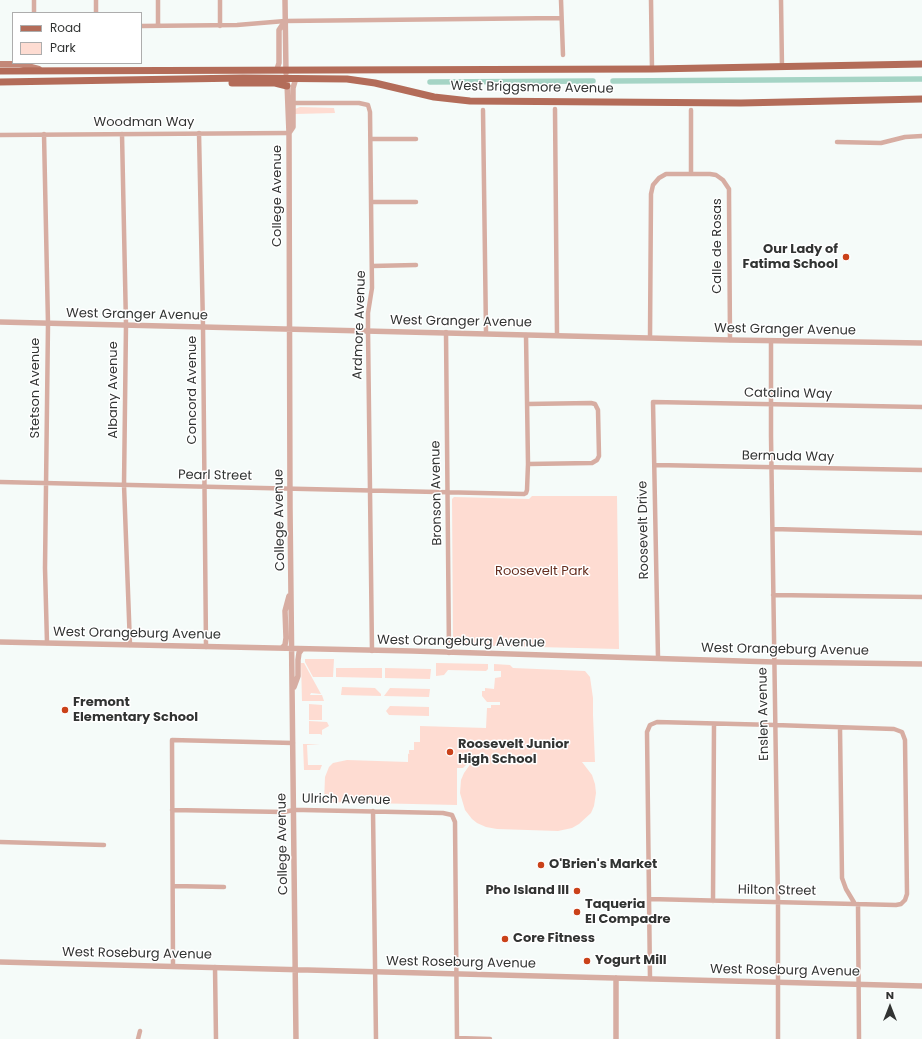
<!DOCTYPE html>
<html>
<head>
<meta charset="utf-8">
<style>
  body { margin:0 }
  #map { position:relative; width:922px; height:1039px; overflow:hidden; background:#f5fbf9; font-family:Poppins,sans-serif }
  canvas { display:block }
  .legend { position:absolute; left:12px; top:12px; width:130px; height:52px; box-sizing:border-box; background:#fff; border:1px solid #adadad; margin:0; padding:5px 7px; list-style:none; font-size:12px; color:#313332 }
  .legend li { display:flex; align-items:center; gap:8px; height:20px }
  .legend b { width:20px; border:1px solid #adadad }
  .north { position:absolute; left:870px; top:987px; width:40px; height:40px; -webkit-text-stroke:3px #fff; paint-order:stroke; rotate:0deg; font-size:11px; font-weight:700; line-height:16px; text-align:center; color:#313332 }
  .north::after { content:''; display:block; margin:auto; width:14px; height:18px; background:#313332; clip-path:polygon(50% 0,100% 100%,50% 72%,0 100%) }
</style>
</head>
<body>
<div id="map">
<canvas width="922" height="1039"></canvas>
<ul class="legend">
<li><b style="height:5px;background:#b36c59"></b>Road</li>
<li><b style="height:11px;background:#fedcd2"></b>Park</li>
</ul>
<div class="north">N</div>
</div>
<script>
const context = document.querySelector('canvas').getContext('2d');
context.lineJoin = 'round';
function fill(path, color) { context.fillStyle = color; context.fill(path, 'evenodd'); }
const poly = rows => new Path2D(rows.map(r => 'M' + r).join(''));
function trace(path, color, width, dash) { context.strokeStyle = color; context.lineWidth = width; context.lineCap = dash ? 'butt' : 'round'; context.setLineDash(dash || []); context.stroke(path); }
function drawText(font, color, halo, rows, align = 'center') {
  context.font = font + ' Poppins,sans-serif'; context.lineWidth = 3; context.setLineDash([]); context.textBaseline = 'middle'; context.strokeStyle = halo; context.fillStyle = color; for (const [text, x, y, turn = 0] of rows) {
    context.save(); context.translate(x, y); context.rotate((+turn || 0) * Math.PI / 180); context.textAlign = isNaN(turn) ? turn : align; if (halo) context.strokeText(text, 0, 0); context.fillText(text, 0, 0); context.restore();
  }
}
fill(poly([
  [300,107,334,108,335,113,295,114,295,109],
  [532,496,617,496,619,649,456,645,453,644,452,499,454,497,529,499],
  [305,659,334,659,333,677,313,677,305,662],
  [301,663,304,663,321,694,311,693,310,695,322,695,324,701,302,701],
  [436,663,488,664,488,669,486,671,448,670,444,675,436,676],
  [494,664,510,665,513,668,585,671,590,677,593,698,593,715,595,762,582,762,592,775,595,784,596,793,594,806,591,813,579,824,572,828,558,831,497,829,486,827,477,823,472,819,465,810,460,793,461,780,464,773,474,759,468,759,467,764,463,768,457,768,457,805,324,802,325,777,329,767,333,763,347,760,408,762,408,754,410,753,409,753,409,750,414,750,414,742,420,742,420,726,486,728,487,708,491,708,491,705,500,705,500,702,487,702,482,696,482,691,485,691,485,688,494,689,495,678,501,677,501,671,494,671],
  [336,668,382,668,382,678,336,677],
  [385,668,431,669,430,679,385,678],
  [342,687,375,688,381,694,381,696,341,695],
  [390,688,430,689,429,697,384,696],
  [309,704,322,705,322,720,309,720],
  [390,706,429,707,429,716,389,715,386,711],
  [309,721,327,722,329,726,322,730,322,735,320,734,309,734],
  [303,744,320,744,307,745,308,765,322,765,320,770,304,770]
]), '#fedcd2');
trace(poly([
  [613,81,922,79],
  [430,82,593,81]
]), '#a5d4c5', 5.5);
trace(poly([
  [34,0,34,13],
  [96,0,96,13],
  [158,0,158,26],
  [220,0,220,26],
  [561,0,563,55],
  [651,0,652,69],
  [781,0,782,67],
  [141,26,237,25,285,21,561,18],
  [290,103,359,103,368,105,370,112,372,288,368,313,368,331,372,651],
  [555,109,557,335],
  [483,110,486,333],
  [199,133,203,327,206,647],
  [44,134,48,324,45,568,47,643],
  [122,134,126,325,124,485,130,645],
  [0,135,289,133],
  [371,139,416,139],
  [837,142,881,143,905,137,922,136],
  [691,174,691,110],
  [372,202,416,202],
  [372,266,416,265],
  [446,332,449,653],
  [650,337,651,194,653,185,659,178,666,174,710,174,716,175,723,180,729,189,729,194,730,340],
  [771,341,771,436,778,902,778,1039],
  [527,404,591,403,595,404,598,410,599,456,597,460,592,463,528,464],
  [655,465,922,470],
  [0,482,524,494,526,493,527,490,528,464,526,335],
  [773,529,922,533],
  [773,595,922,597],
  [658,658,653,402,922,407],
  [840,728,842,878,846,889,855,904],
  [172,810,284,812,294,810,303,810,443,813,452,815,455,822,457,1039],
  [373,811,376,1039],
  [0,842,104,845],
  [174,886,224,887],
  [649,899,896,905,901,904,905,900,907,894,905,740,902,732,894,729,775,725,657,722,650,725,647,732,650,979],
  [713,901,714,724],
  [858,904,859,1039],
  [173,966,172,740,293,743],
  [215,967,216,1039],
  [457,1038,490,1039],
  [138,1039,140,1031]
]), '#d7ada2', 4.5);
trace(poly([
  [285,0,286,73],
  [277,69,279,63,279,30,285,21],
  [287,83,289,133,290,508,296,1039],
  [289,133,293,127,293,88,296,78],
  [0,322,730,340,922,343],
  [0,642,412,651,774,662,922,664],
  [282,648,285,645,286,638,285,611,289,596],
  [294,687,298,676,298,660,299,653,302,649],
  [0,962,922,986],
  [616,978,616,1039]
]), '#d7ada2', 5.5);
trace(poly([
  [0,64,20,64,39,69]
]), '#c38878', 6);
trace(poly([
  [0,71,652,69,922,64],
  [0,82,243,78,347,79,375,83,434,97,470,101,741,103,922,99],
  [232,83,275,83,287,86]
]), '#b36c59', 7);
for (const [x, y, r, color] of [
  [846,257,4,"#ca4119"],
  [65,710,4,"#ca4119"],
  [450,752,4,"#ca4119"],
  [541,865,4,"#ca4119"],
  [577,891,4,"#ca4119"],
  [577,912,4,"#ca4119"],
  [505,939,4,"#ca4119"],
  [587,961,4,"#ca4119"]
]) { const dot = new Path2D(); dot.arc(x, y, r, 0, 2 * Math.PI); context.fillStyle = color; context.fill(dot); trace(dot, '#fff', 1.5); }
drawText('13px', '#313332', '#fff', [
  ["West Briggsmore Avenue",532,88,1],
  ["Woodman Way",144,123],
  ["College Avenue",278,196,-90],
  ["Calle de Rosas",718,246,-90],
  ["West Granger Avenue",137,315,1],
  ["West Granger Avenue",461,322,1],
  ["Ardmore Avenue",360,325,-88],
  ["West Granger Avenue",785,330,1],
  ["Stetson Avenue",36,388,-90],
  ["Albany Avenue",114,390,-90],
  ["Concord Avenue",193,390,-90],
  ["Catalina Way",788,394,1],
  ["Bermuda Way",788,457,1],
  ["Pearl Street",215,476,1],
  ["Bronson Avenue",437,493,-91],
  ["College Avenue",280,520,-91],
  ["Roosevelt Drive",644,530,-91],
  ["West Orangeburg Avenue",137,634,1],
  ["West Orangeburg Avenue",461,642,1],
  ["West Orangeburg Avenue",785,650,1],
  ["Enslen Avenue",764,714,-91],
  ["Ulrich Avenue",346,800,1],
  ["College Avenue",283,844,-91],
  ["Hilton Street",777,891,1],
  ["West Roseburg Avenue",137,954,1],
  ["West Roseburg Avenue",461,963,1],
  ["West Roseburg Avenue",785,971,1]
]);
drawText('bold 13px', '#313332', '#fff', [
  ["Our Lady of",838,250,"right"],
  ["Fatima School",838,265,"right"],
  ["Fremont",73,703],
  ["Elementary School",73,718],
  ["Roosevelt Junior",458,745],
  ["High School",458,760],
  ["O'Brien's Market",549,865],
  ["Pho Island III",569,891,"right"],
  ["Taqueria",585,905],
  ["El Compadre",585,920],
  ["Core Fitness",513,939],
  ["Yogurt Mill",595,961]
], 'left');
drawText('13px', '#662f20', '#fff', [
  ["Roosevelt Park",542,572]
]);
</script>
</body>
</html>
